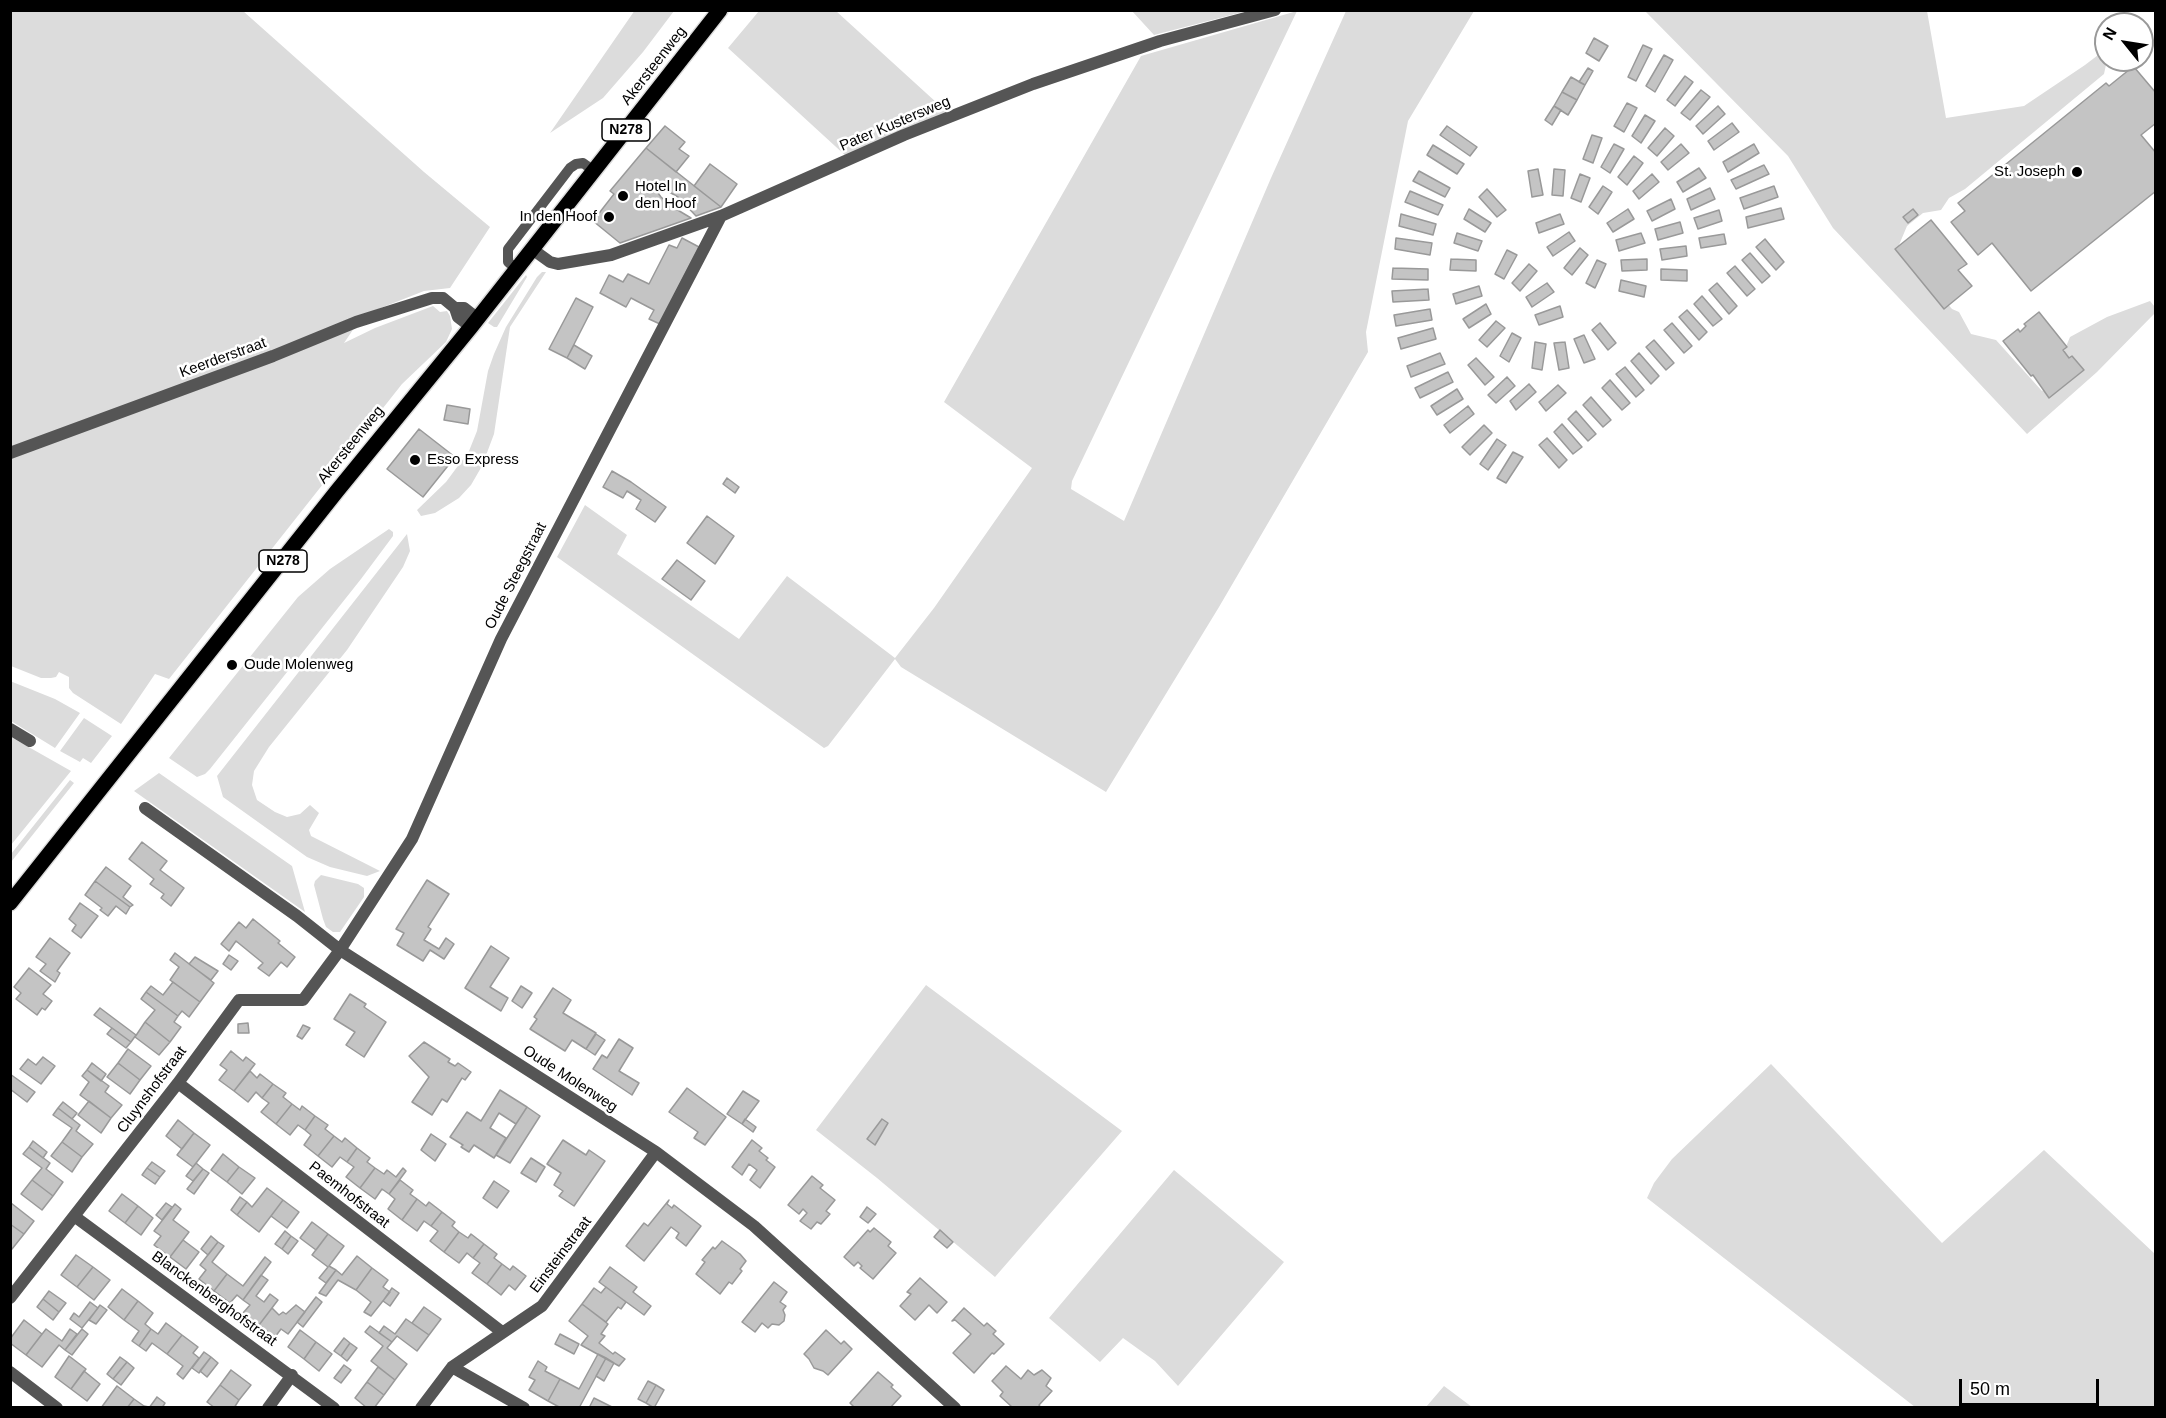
<!DOCTYPE html>
<html>
<head>
<meta charset="utf-8">
<style>
  body { margin:0 }
  #map { position:relative; width:2166px; height:1418px; overflow:hidden; background:#fff; font-family:Helvetica,sans-serif }
  canvas { display:block }
  .frame { position:absolute; inset:0; border:12px solid #000; pointer-events:none }
  .north { position:absolute; left:2094px; top:12px; width:60px; height:60px; box-sizing:border-box; background:#fff; border:2px solid #999; border-radius:50%; rotate:300deg; font-size:16px; font-weight:700; line-height:24px; text-align:center; color:#000 }
  .north::after { content:''; display:block; margin:auto; width:21px; height:27px; background:#000; clip-path:polygon(50% 0,100% 100%,50% 72%,0 100%) }
  .scale { position:absolute; left:1959px; top:1379px; width:140px; height:27px; box-sizing:border-box; border:3px solid #000; border-top:0; padding-left:8px; font-size:18px; line-height:21px; white-space:nowrap; color:#000; -webkit-text-stroke:4px #fff; paint-order:stroke }
</style>
</head>
<body>
<div id="map">
<canvas width="2166" height="1418"></canvas>
<div class="frame"></div>
<div class="north">N</div>
<div class="scale">50 m</div>
</div>
<script>
const context = document.querySelector('canvas').getContext('2d');
context.lineJoin = 'round';
function fill(path, color) { context.fillStyle = color; context.fill(path, 'evenodd'); }
const poly = rows => new Path2D(rows.map(r => 'M' + r).join(''));
function trace(path, color, width, dash) { context.strokeStyle = color; context.lineWidth = width; context.lineCap = dash ? 'butt' : 'round'; context.setLineDash(dash || []); context.stroke(path); }
function drawText(font, color, halo, rows, align = 'center') {
  context.font = font + ' Helvetica,sans-serif'; context.lineWidth = 5; context.setLineDash([]); context.textBaseline = 'middle'; context.strokeStyle = halo; context.fillStyle = color; for (const [text, x, y, turn = 0] of rows) {
    context.save(); context.translate(x, y); context.rotate((+turn || 0) * Math.PI / 180); context.textAlign = isNaN(turn) ? turn : align; if (halo) context.strokeText(text, 0, 0); context.fillText(text, 0, 0); context.restore();
  }
}
fill(poly([
  [635,10,674,11,643,52,603,98,550,133],
  [10,11,243,11,424,172,490,227,450,288,424,291,363,315,344,343,375,328,433,306,440,312,447,311,450,316,452,329,446,342,402,384,169,679,155,674,121,724,73,693,69,688,69,677,59,672,56,677,51,678,41,678,11,666],
  [759,11,836,11,948,113,847,157,728,48],
  [1132,11,1247,11,1154,35],
  [1297,11,1072,481,1071,489,1124,521,1271,178,1346,11,1474,11,1408,121,1366,332,1368,352,1219,607,1106,792,901,667,895,659,828,746,824,748,557,557,585,505,627,535,617,554,739,639,787,576,895,658,934,608,1032,468,944,402,1141,56],
  [1645,11,1927,11,1946,118,2024,106,2085,65,2106,49,2107,60,2104,74,1965,189,1949,198,1941,210,1923,213,1907,226,1899,245,1952,309,1959,312,1971,334,1996,340,2042,391,2050,385,2070,337,2107,317,2150,301,2155,307,2155,313,2097,372,2027,434,1833,228,1788,156],
  [542,272,546,272,510,327,494,434,482,466,471,485,459,498,435,513,421,516,417,510,446,482,469,451,477,431,488,371,494,354,506,327,537,277],
  [526,275,527,277,497,327,494,327,488,323],
  [389,529,393,532,393,536,361,579,210,769,205,774,197,777,169,758,298,597,330,569],
  [407,534,410,551,403,567,347,650,269,747,254,771,252,785,257,800,275,812,287,817,300,814,310,805,319,813,309,830,311,836,380,871,367,876,330,867,307,857,223,797,217,776],
  [10,681,55,699,80,713,55,748,11,721],
  [84,718,112,736,91,763,83,758,80,762,60,751],
  [11,737,71,771,11,845],
  [159,773,292,866,305,912,134,791],
  [70,780,74,783,11,862,11,854],
  [321,875,358,884,364,888,364,897,340,932,333,932,326,927,323,919,314,885,315,881],
  [926,985,1122,1131,995,1277,877,1178,816,1130],
  [1771,1064,1942,1243,2044,1150,2155,1254,2155,1407,1915,1407,1647,1198,1654,1183,1672,1159],
  [1174,1170,1284,1262,1178,1386,1155,1361,1123,1338,1100,1362,1049,1318],
  [1444,1386,1472,1407,1426,1407]
]), '#dcdcdc');
const building = poly([
  [1594,38,1608,46,1599,61,1586,53,1594,38],
  [1643,45,1652,49,1636,81,1628,77,1643,45],
  [1664,55,1673,60,1655,92,1646,86,1664,55],
  [2135,65,2134,67,2156,93,2156,123,2141,135,2156,153,2156,191,2031,291,1992,243,1978,255,1951,222,1965,211,1958,203,2106,83,2109,86,2135,65],
  [1588,68,1593,71,1585,85,1579,82,1588,68],
  [1685,76,1693,82,1675,106,1667,100,1685,76],
  [1571,77,1585,85,1577,100,1562,92,1571,77],
  [1701,90,1710,97,1690,120,1681,113,1701,90],
  [1562,92,1577,100,1568,115,1554,106,1562,92],
  [1627,103,1637,108,1624,132,1614,126,1627,103],
  [1554,106,1561,110,1552,125,1545,120,1554,106],
  [1718,106,1725,114,1703,134,1696,126,1718,106],
  [1645,115,1655,121,1641,143,1632,136,1645,115],
  [1732,123,1739,132,1714,150,1708,141,1732,123],
  [665,126,685,142,679,149,689,156,676,172,646,148,665,126],
  [1447,126,1477,147,1470,156,1440,135,1447,126],
  [1665,128,1674,136,1657,156,1648,148,1665,128],
  [1592,135,1602,138,1593,163,1583,159,1592,135],
  [1614,144,1624,149,1610,173,1601,167,1614,144],
  [1681,144,1689,153,1668,170,1661,162,1681,144],
  [1754,144,1759,153,1728,172,1723,162,1754,144],
  [1433,145,1464,164,1457,174,1427,155,1433,145],
  [646,148,721,207,696,216,678,197,657,185,655,189,661,197,671,206,691,218,620,243,593,221,614,194,610,191,646,148],
  [1634,156,1643,163,1627,185,1618,177,1634,156],
  [710,164,737,184,721,207,694,186,710,164],
  [1764,165,1769,174,1736,189,1731,180,1764,165],
  [1699,168,1706,178,1683,192,1677,182,1699,168],
  [1538,169,1543,195,1532,197,1528,171,1538,169],
  [1554,169,1565,170,1563,196,1552,195,1554,169],
  [1419,171,1450,188,1445,197,1413,181,1419,171],
  [1580,174,1590,178,1581,202,1571,198,1580,174],
  [1652,174,1659,182,1639,199,1633,191,1652,174],
  [1603,186,1612,192,1598,214,1589,207,1603,186],
  [1774,186,1778,197,1744,209,1740,198,1774,186],
  [1710,188,1715,199,1691,210,1687,199,1710,188],
  [1487,189,1506,210,1497,217,1479,197,1487,189],
  [1410,191,1443,205,1438,215,1405,202,1410,191],
  [1671,199,1675,209,1652,221,1647,211,1671,199],
  [1781,208,1784,219,1748,228,1746,217,1781,208],
  [1469,209,1491,223,1485,232,1464,219,1469,209],
  [1628,209,1634,219,1613,232,1607,223,1628,209],
  [1913,209,1918,215,1908,223,1903,217,1913,209],
  [1719,210,1722,221,1698,229,1694,218,1719,210],
  [1401,214,1436,224,1433,235,1399,226,1401,214],
  [1560,214,1564,224,1539,233,1536,223,1560,214],
  [1931,220,1967,264,1958,270,1972,286,1944,309,1895,249,1931,220],
  [1680,222,1683,233,1658,240,1655,229,1680,222],
  [1569,232,1575,241,1553,256,1547,247,1569,232],
  [1457,233,1482,241,1478,251,1454,243,1457,233],
  [1641,233,1645,243,1619,251,1616,240,1641,233],
  [1724,234,1726,244,1701,248,1699,238,1724,234],
  [682,238,699,247,660,324,649,319,654,310,631,298,626,307,600,293,609,275,623,282,628,274,649,284,669,245,677,248,682,238],
  [1396,238,1432,243,1430,255,1395,249,1396,238],
  [1765,239,1784,262,1776,270,1756,247,1765,239],
  [1686,246,1687,256,1662,260,1660,249,1686,246],
  [1580,248,1588,255,1572,275,1564,268,1580,248],
  [1507,250,1517,255,1504,279,1495,274,1507,250],
  [1750,253,1770,276,1762,283,1742,260,1750,253],
  [1451,259,1476,260,1476,271,1450,270,1451,259],
  [1647,259,1647,270,1622,271,1621,260,1647,259],
  [1597,260,1606,264,1595,288,1586,283,1597,260],
  [1529,264,1537,271,1520,291,1512,283,1529,264],
  [1735,266,1755,289,1747,296,1727,273,1735,266],
  [1393,268,1428,269,1428,280,1392,279,1393,268],
  [1661,269,1687,270,1687,281,1661,280,1661,269],
  [1621,280,1646,286,1644,297,1619,291,1621,280],
  [1547,283,1554,292,1532,307,1526,297,1547,283],
  [1717,283,1737,306,1729,314,1709,290,1717,283],
  [1479,286,1482,296,1456,304,1453,294,1479,286],
  [1428,289,1429,300,1393,302,1392,291,1428,289],
  [1702,296,1722,319,1713,326,1694,304,1702,296],
  [576,298,593,307,567,358,549,349,576,298],
  [1486,304,1491,314,1469,328,1463,319,1486,304],
  [1560,306,1563,317,1539,325,1535,315,1560,306],
  [1430,309,1432,320,1396,326,1394,315,1430,309],
  [1687,310,1707,332,1699,340,1679,317,1687,310],
  [2039,312,2067,347,2063,350,2069,358,2072,356,2084,370,2049,398,2033,375,2031,376,2003,341,2018,329,2020,332,2026,326,2024,324,2039,312],
  [1496,321,1505,328,1487,347,1479,340,1496,321],
  [1600,323,1616,343,1608,350,1592,330,1600,323],
  [1672,323,1692,346,1684,353,1664,330,1672,323],
  [1433,328,1436,339,1401,349,1398,338,1433,328],
  [1512,333,1521,338,1509,362,1500,356,1512,333],
  [1584,335,1595,359,1584,363,1574,339,1584,335],
  [1654,340,1674,363,1666,370,1646,347,1654,340],
  [1535,342,1546,344,1542,370,1532,368,1535,342],
  [1565,342,1569,368,1559,370,1554,343,1565,342],
  [574,345,592,356,585,369,567,358,574,345],
  [1440,353,1445,364,1411,377,1407,366,1440,353],
  [1639,353,1659,376,1651,384,1631,361,1639,353],
  [1476,358,1494,377,1485,385,1468,365,1476,358],
  [1625,367,1644,390,1636,397,1616,374,1625,367],
  [1448,372,1453,382,1420,398,1415,388,1448,372],
  [1507,377,1515,386,1496,403,1488,395,1507,377],
  [1610,380,1630,403,1622,410,1602,388,1610,380],
  [1529,384,1536,392,1516,410,1510,401,1529,384],
  [1558,385,1566,393,1546,411,1539,402,1558,385],
  [1457,389,1463,399,1437,415,1431,406,1457,389],
  [1591,397,1611,420,1603,427,1583,405,1591,397],
  [447,405,470,409,468,424,444,420,447,405],
  [1468,406,1474,414,1450,433,1444,425,1468,406],
  [1576,411,1596,434,1588,441,1568,419,1576,411],
  [1562,424,1582,447,1573,454,1554,432,1562,424],
  [1484,425,1492,433,1470,455,1462,447,1484,425],
  [419,429,455,457,423,497,387,469,419,429],
  [1547,438,1567,460,1559,468,1539,445,1547,438],
  [1497,439,1506,445,1488,470,1480,464,1497,439],
  [1513,452,1523,457,1506,483,1497,478,1513,452],
  [612,471,631,482,666,507,655,522,636,509,641,500,627,491,623,498,603,487,612,471],
  [727,478,739,487,735,493,723,484,727,478],
  [707,516,734,536,715,564,687,543,707,516],
  [677,560,705,581,691,600,662,579,677,560],
  [142,842,167,861,160,870,184,888,171,906,161,898,164,894,150,884,154,879,129,859,142,842],
  [106,867,131,886,123,897,133,905,130,907,95,881,106,867],
  [427,880,449,894,428,927,431,929,424,940,439,949,446,938,454,944,444,959,430,950,423,961,397,945,404,933,396,929,427,880],
  [95,881,130,907,126,914,116,906,108,916,100,910,102,908,85,895,95,881],
  [80,903,98,916,81,938,72,931,76,925,69,919,80,903],
  [253,919,280,941,278,943,295,957,287,967,281,962,269,976,258,968,263,963,236,941,229,951,221,944,239,922,246,928,253,919],
  [50,938,70,953,57,971,60,973,55,982,40,971,46,964,36,957,50,938],
  [491,946,509,958,490,987,508,998,501,1011,465,988,491,946],
  [175,953,214,983,200,1002,170,980,179,967,170,960,175,953],
  [229,955,238,961,231,970,223,964,229,955],
  [195,957,218,971,211,980,189,964,195,957],
  [29,968,51,985,43,994,52,1001,45,1010,42,1008,37,1015,16,999,21,993,14,987,29,968],
  [173,982,200,1002,189,1017,182,1011,178,1016,146,992,151,986,163,995,173,982],
  [521,986,532,993,522,1008,512,1001,521,986],
  [553,988,571,1000,563,1013,596,1033,586,1049,572,1040,565,1051,530,1029,537,1019,534,1017,553,988],
  [146,992,178,1016,174,1022,181,1027,170,1042,145,1022,155,1010,141,999,146,992],
  [350,994,366,1004,364,1007,386,1022,364,1057,346,1045,355,1032,334,1019,350,994],
  [100,1008,136,1035,131,1042,94,1015,100,1008],
  [145,1022,170,1042,159,1055,135,1037,145,1022],
  [248,1023,249,1033,238,1033,238,1024,248,1023],
  [303,1025,310,1028,302,1039,297,1036,303,1025],
  [112,1028,131,1042,126,1048,107,1034,112,1028],
  [596,1034,605,1040,595,1055,586,1049,596,1034],
  [619,1039,633,1048,619,1071,639,1083,632,1095,593,1069,602,1055,607,1058,619,1039],
  [424,1042,450,1059,448,1062,455,1066,458,1063,471,1072,465,1080,462,1078,447,1102,442,1099,432,1115,412,1102,429,1077,409,1056,424,1042],
  [128,1049,151,1066,140,1080,118,1063,128,1049],
  [231,1051,243,1061,246,1057,255,1064,234,1091,219,1080,227,1070,220,1065,231,1051],
  [43,1057,55,1066,41,1084,20,1069,28,1059,36,1065,43,1057],
  [92,1063,106,1074,101,1081,87,1070,92,1063],
  [118,1063,140,1080,130,1094,107,1077,118,1063],
  [87,1070,109,1086,105,1092,122,1105,111,1118,80,1095,89,1082,82,1076,87,1070],
  [250,1071,257,1078,260,1074,273,1084,262,1098,256,1092,248,1102,234,1091,250,1071],
  [10,1074,35,1092,27,1102,10,1089,10,1074],
  [273,1084,286,1093,283,1097,292,1104,276,1124,261,1112,269,1103,262,1098,273,1084],
  [687,1088,726,1117,705,1145,694,1138,698,1132,669,1112,687,1088],
  [500,1090,527,1107,516,1124,499,1113,490,1128,506,1138,494,1158,474,1145,469,1152,461,1147,463,1145,450,1137,467,1112,481,1121,500,1090],
  [743,1091,759,1101,742,1124,727,1114,743,1091],
  [89,1101,111,1118,101,1133,78,1115,89,1101],
  [63,1102,77,1113,72,1119,58,1108,63,1102],
  [292,1104,300,1110,302,1106,315,1116,305,1130,298,1125,290,1135,276,1124,292,1104],
  [527,1107,540,1116,510,1163,496,1155,527,1107],
  [58,1108,80,1125,76,1131,93,1144,82,1157,62,1142,72,1128,53,1115,58,1108],
  [315,1116,328,1125,325,1129,334,1136,318,1156,304,1145,311,1135,305,1130,315,1116],
  [745,1119,756,1127,753,1132,742,1124,745,1119],
  [882,1119,888,1123,875,1145,867,1139,882,1119],
  [178,1120,194,1133,182,1149,166,1136,178,1120],
  [194,1133,210,1145,193,1167,177,1155,194,1133],
  [431,1134,446,1144,435,1161,421,1150,431,1134],
  [334,1136,342,1142,345,1138,357,1148,347,1162,340,1157,332,1167,318,1156,334,1136],
  [563,1140,586,1155,589,1150,605,1161,574,1206,559,1196,563,1191,554,1185,561,1173,547,1164,563,1140],
  [752,1140,762,1148,759,1151,768,1158,766,1160,775,1167,760,1188,750,1180,757,1170,749,1164,742,1175,732,1167,752,1140],
  [33,1141,47,1152,43,1158,29,1147,33,1141],
  [62,1142,82,1157,72,1172,51,1156,62,1142],
  [29,1147,50,1163,46,1169,63,1182,53,1196,32,1180,42,1168,23,1154,29,1147],
  [357,1148,370,1158,367,1162,375,1168,360,1188,346,1177,354,1167,347,1162,357,1148],
  [223,1154,239,1167,227,1182,211,1170,223,1154],
  [531,1158,545,1167,536,1182,521,1173,531,1158],
  [152,1162,165,1171,160,1177,147,1168,152,1162],
  [196,1163,203,1169,193,1181,186,1176,196,1163],
  [239,1167,255,1178,242,1194,227,1182,239,1167],
  [147,1168,160,1177,155,1184,142,1175,147,1168],
  [375,1168,384,1174,387,1170,396,1177,403,1168,406,1171,389,1194,382,1189,375,1199,360,1188,375,1168],
  [203,1169,209,1173,194,1194,187,1189,203,1169],
  [812,1176,823,1185,820,1188,835,1200,826,1211,830,1214,821,1224,817,1222,811,1229,800,1221,807,1213,803,1209,799,1214,788,1205,812,1176],
  [32,1180,53,1196,42,1210,21,1194,32,1180],
  [400,1180,413,1190,410,1194,417,1199,402,1220,388,1209,395,1199,389,1194,400,1180],
  [494,1181,509,1191,497,1208,483,1198,494,1181],
  [267,1188,283,1200,259,1232,237,1215,247,1202,252,1207,267,1188],
  [122,1194,138,1206,125,1223,109,1211,122,1194],
  [240,1197,247,1202,237,1215,231,1210,240,1197],
  [417,1199,426,1206,429,1202,442,1212,431,1226,424,1221,417,1231,402,1220,417,1199],
  [283,1200,299,1212,287,1228,271,1216,283,1200],
  [669,1200,667,1204,672,1208,674,1205,701,1226,686,1246,676,1238,679,1233,671,1227,644,1261,626,1246,644,1223,648,1226,669,1200],
  [11,1203,34,1221,24,1234,10,1224,11,1203],
  [166,1203,172,1207,162,1220,156,1215,166,1203],
  [175,1204,181,1209,173,1220,189,1232,170,1257,154,1245,161,1236,154,1231,175,1204],
  [138,1206,153,1218,141,1235,125,1223,138,1206],
  [867,1207,876,1214,868,1223,860,1217,867,1207],
  [442,1212,455,1222,452,1226,459,1232,444,1252,430,1241,438,1231,431,1226,442,1212],
  [312,1222,328,1234,316,1250,300,1238,312,1222],
  [10,1224,24,1234,12,1249,10,1247,10,1224],
  [874,1228,891,1242,888,1246,896,1253,873,1279,860,1268,862,1266,858,1262,854,1266,844,1257,868,1230,870,1232,874,1228],
  [940,1230,953,1242,947,1248,934,1237,940,1230],
  [285,1231,291,1236,282,1249,275,1244,285,1231],
  [459,1232,468,1238,471,1234,484,1244,473,1258,467,1253,459,1263,444,1252,459,1232],
  [328,1234,344,1246,329,1266,336,1270,326,1283,319,1278,328,1267,312,1255,328,1234],
  [211,1236,218,1242,208,1255,201,1249,211,1236],
  [291,1236,298,1241,288,1254,282,1249,291,1236],
  [183,1240,199,1252,186,1269,170,1257,183,1240],
  [722,1241,740,1254,746,1261,740,1269,742,1271,732,1284,729,1282,720,1294,696,1274,705,1262,702,1260,713,1247,715,1249,722,1241],
  [218,1242,224,1246,212,1262,227,1274,214,1291,199,1279,206,1270,200,1265,218,1242],
  [484,1244,497,1254,494,1258,502,1264,487,1284,472,1273,480,1263,473,1258,484,1244],
  [76,1255,93,1267,77,1287,61,1275,76,1255],
  [357,1256,372,1268,356,1290,338,1280,326,1296,319,1293,336,1270,342,1275,357,1256],
  [265,1257,271,1262,243,1300,237,1295,230,1303,214,1291,227,1274,243,1286,265,1257],
  [502,1264,510,1270,513,1266,526,1276,515,1290,509,1285,501,1295,487,1284,502,1264],
  [93,1267,110,1280,94,1300,77,1287,93,1267],
  [610,1267,637,1287,633,1292,651,1306,644,1315,599,1282,610,1267],
  [372,1268,388,1280,383,1287,390,1292,371,1316,364,1312,371,1302,356,1290,372,1268],
  [261,1275,268,1280,256,1296,264,1302,270,1294,278,1300,259,1325,243,1313,250,1305,243,1300,261,1275],
  [920,1278,947,1302,937,1313,929,1305,915,1320,900,1306,911,1294,907,1292,920,1278],
  [774,1282,787,1292,780,1302,786,1306,783,1310,785,1315,784,1321,779,1325,772,1324,768,1328,762,1323,755,1332,742,1322,774,1282],
  [606,1287,626,1302,621,1309,618,1307,606,1322,582,1304,594,1288,601,1293,606,1287],
  [392,1288,399,1293,390,1306,383,1301,392,1288],
  [122,1289,138,1301,124,1320,108,1307,122,1289],
  [49,1291,66,1303,59,1312,43,1299,49,1291],
  [316,1297,322,1302,303,1327,297,1322,316,1297],
  [43,1299,59,1312,53,1320,37,1307,43,1299],
  [138,1301,153,1313,145,1324,151,1329,139,1346,132,1341,139,1331,124,1320,138,1301],
  [90,1302,98,1308,82,1328,70,1319,74,1313,79,1317,90,1302],
  [582,1304,608,1324,601,1334,605,1336,599,1343,613,1354,615,1352,625,1359,619,1366,581,1345,588,1336,569,1321,582,1304],
  [100,1305,107,1310,96,1324,89,1320,100,1305],
  [296,1305,305,1312,288,1334,281,1329,275,1337,259,1325,272,1308,279,1315,283,1312,286,1314,296,1305],
  [424,1307,441,1319,429,1335,412,1323,424,1307],
  [964,1308,984,1326,987,1323,996,1331,993,1334,1004,1344,994,1354,992,1353,974,1373,953,1353,971,1334,955,1320,952,1321,964,1308],
  [406,1319,429,1335,417,1351,397,1336,392,1342,379,1333,384,1326,395,1334,406,1319],
  [24,1320,42,1334,26,1355,10,1343,10,1339,24,1320],
  [166,1323,182,1335,167,1354,152,1343,146,1351,139,1346,151,1329,158,1334,166,1323],
  [370,1326,392,1342,387,1348,407,1364,395,1380,371,1361,383,1346,365,1332,370,1326],
  [46,1329,62,1341,70,1329,77,1334,65,1350,59,1345,42,1367,26,1355,46,1329],
  [82,1329,88,1334,72,1355,65,1350,82,1329],
  [300,1330,316,1342,304,1359,288,1347,300,1330],
  [826,1330,841,1344,844,1341,852,1349,828,1375,823,1371,814,1368,809,1359,804,1354,826,1330],
  [560,1334,579,1344,574,1354,555,1344,560,1334],
  [182,1335,198,1347,193,1353,199,1358,183,1379,177,1374,183,1366,167,1354,182,1335],
  [344,1338,350,1343,341,1356,334,1351,344,1338],
  [316,1342,332,1354,319,1371,304,1359,316,1342],
  [350,1343,357,1348,347,1361,341,1356,350,1343],
  [204,1352,211,1357,199,1373,192,1368,204,1352],
  [598,1354,606,1358,579,1408,561,1408,548,1401,560,1379,579,1389,598,1354],
  [69,1356,86,1369,71,1389,55,1377,69,1356],
  [120,1357,127,1362,113,1379,107,1374,120,1357],
  [211,1357,218,1363,207,1377,200,1371,211,1357],
  [606,1358,614,1363,604,1381,596,1376,606,1358],
  [538,1361,547,1367,545,1371,560,1379,548,1401,529,1390,535,1380,529,1377,538,1361],
  [127,1362,134,1368,121,1385,113,1379,127,1362],
  [344,1365,351,1370,341,1383,334,1378,344,1365],
  [1006,1366,1021,1379,1028,1370,1034,1375,1042,1370,1051,1378,1046,1386,1052,1391,1039,1405,1041,1408,1012,1407,1000,1396,1003,1392,992,1381,1006,1366],
  [378,1367,395,1380,384,1395,367,1382,378,1367],
  [231,1370,251,1385,239,1400,220,1385,231,1370],
  [84,1371,100,1384,87,1401,71,1389,84,1371],
  [878,1372,893,1385,891,1387,901,1396,890,1408,855,1408,850,1403,878,1372],
  [648,1381,656,1385,646,1403,638,1399,648,1381],
  [367,1382,384,1395,374,1408,367,1408,355,1398,367,1382],
  [220,1385,239,1400,234,1408,215,1408,207,1402,220,1385],
  [656,1385,664,1390,654,1408,646,1403,656,1385],
  [117,1386,134,1399,127,1408,101,1408,117,1386],
  [157,1397,165,1403,162,1408,149,1408,157,1397],
  [594,1398,612,1407,611,1408,589,1408,594,1398],
  [134,1399,144,1406,149,1407,127,1408,134,1399]
]);
fill(building, '#c4c4c4');
trace(building, '#999', 1.5);
const primary = poly([
  [10,903,337,491,471,327,720,10]
]);
trace(primary, '#dbdbdb', 18);
trace(poly([
  [517,269,508,262,508,249,570,168,576,164,583,163,594,171]
]), '#555', 10);
trace(poly([
  [532,249,550,262,558,264,611,255,721,216,904,135,1033,84,1160,41,1275,10],
  [455,308,458,317,471,327],
  [10,453,273,356,356,322,432,298,443,298,455,308,464,308,478,319],
  [10,729,30,741],
  [145,808,297,916,340,950,656,1152,754,1226,955,1408],
  [178,1083,502,1332],
  [74,1216,334,1408],
  [10,1298,178,1083,239,1000,303,1000,340,950,412,839,501,639,721,216],
  [452,1367,524,1408],
  [10,1372,57,1408],
  [268,1408,292,1375],
  [421,1408,452,1367,542,1306,656,1152]
]), '#555', 12);
trace(primary, '#000', 15);
for (const [x, y, r, color] of [
  [2077,172,6,"#000"],
  [623,196,6,"#000"],
  [609,217,6,"#000"],
  [415,460,6,"#000"],
  [232,665,6,"#000"]
]) { const dot = new Path2D(); dot.arc(x, y, r, 0, 2 * Math.PI); context.fillStyle = color; context.fill(dot); trace(dot, '#fff', 2); }
for (const [x, y, w] of [
  [626,130,48],
  [283,561,48]
]) { const box = new Path2D(); box.roundRect(x - w / 2, y - 11, w, 22, 4.5); context.fillStyle = '#fff'; context.fill(box); trace(box, '#000', 1.5); }
drawText('bold 14px', '#000', null, [
  ["N278",626,130],
  ["N278",283,561]
]);
drawText('15px', '#000', '#fff', [
  ["Akersteenweg",654,66,-52],
  ["Pater Kustersweg",895,124,-23],
  ["Keerderstraat",223,358,-20],
  ["Akersteenweg",351,445,-51],
  ["Oude Steegstraat",516,576,-63],
  ["Oude Molenweg",570,1079,33],
  ["Cluynshofstraat",152,1090,-53],
  ["Paemhofstraat",349,1195,38],
  ["Einsteinstraat",561,1255,-53],
  ["Blanckenberghofstraat",214,1299,36]
]);
drawText('15px', '#000', '#fff', [
  ["St. Joseph",2065,172,"right"],
  ["Hotel In",635,187],
  ["den Hoof",635,204],
  ["In den Hoof",597,217,"right"],
  ["Esso Express",427,460],
  ["Oude Molenweg",244,665]
], 'left');
</script>
</body>
</html>
